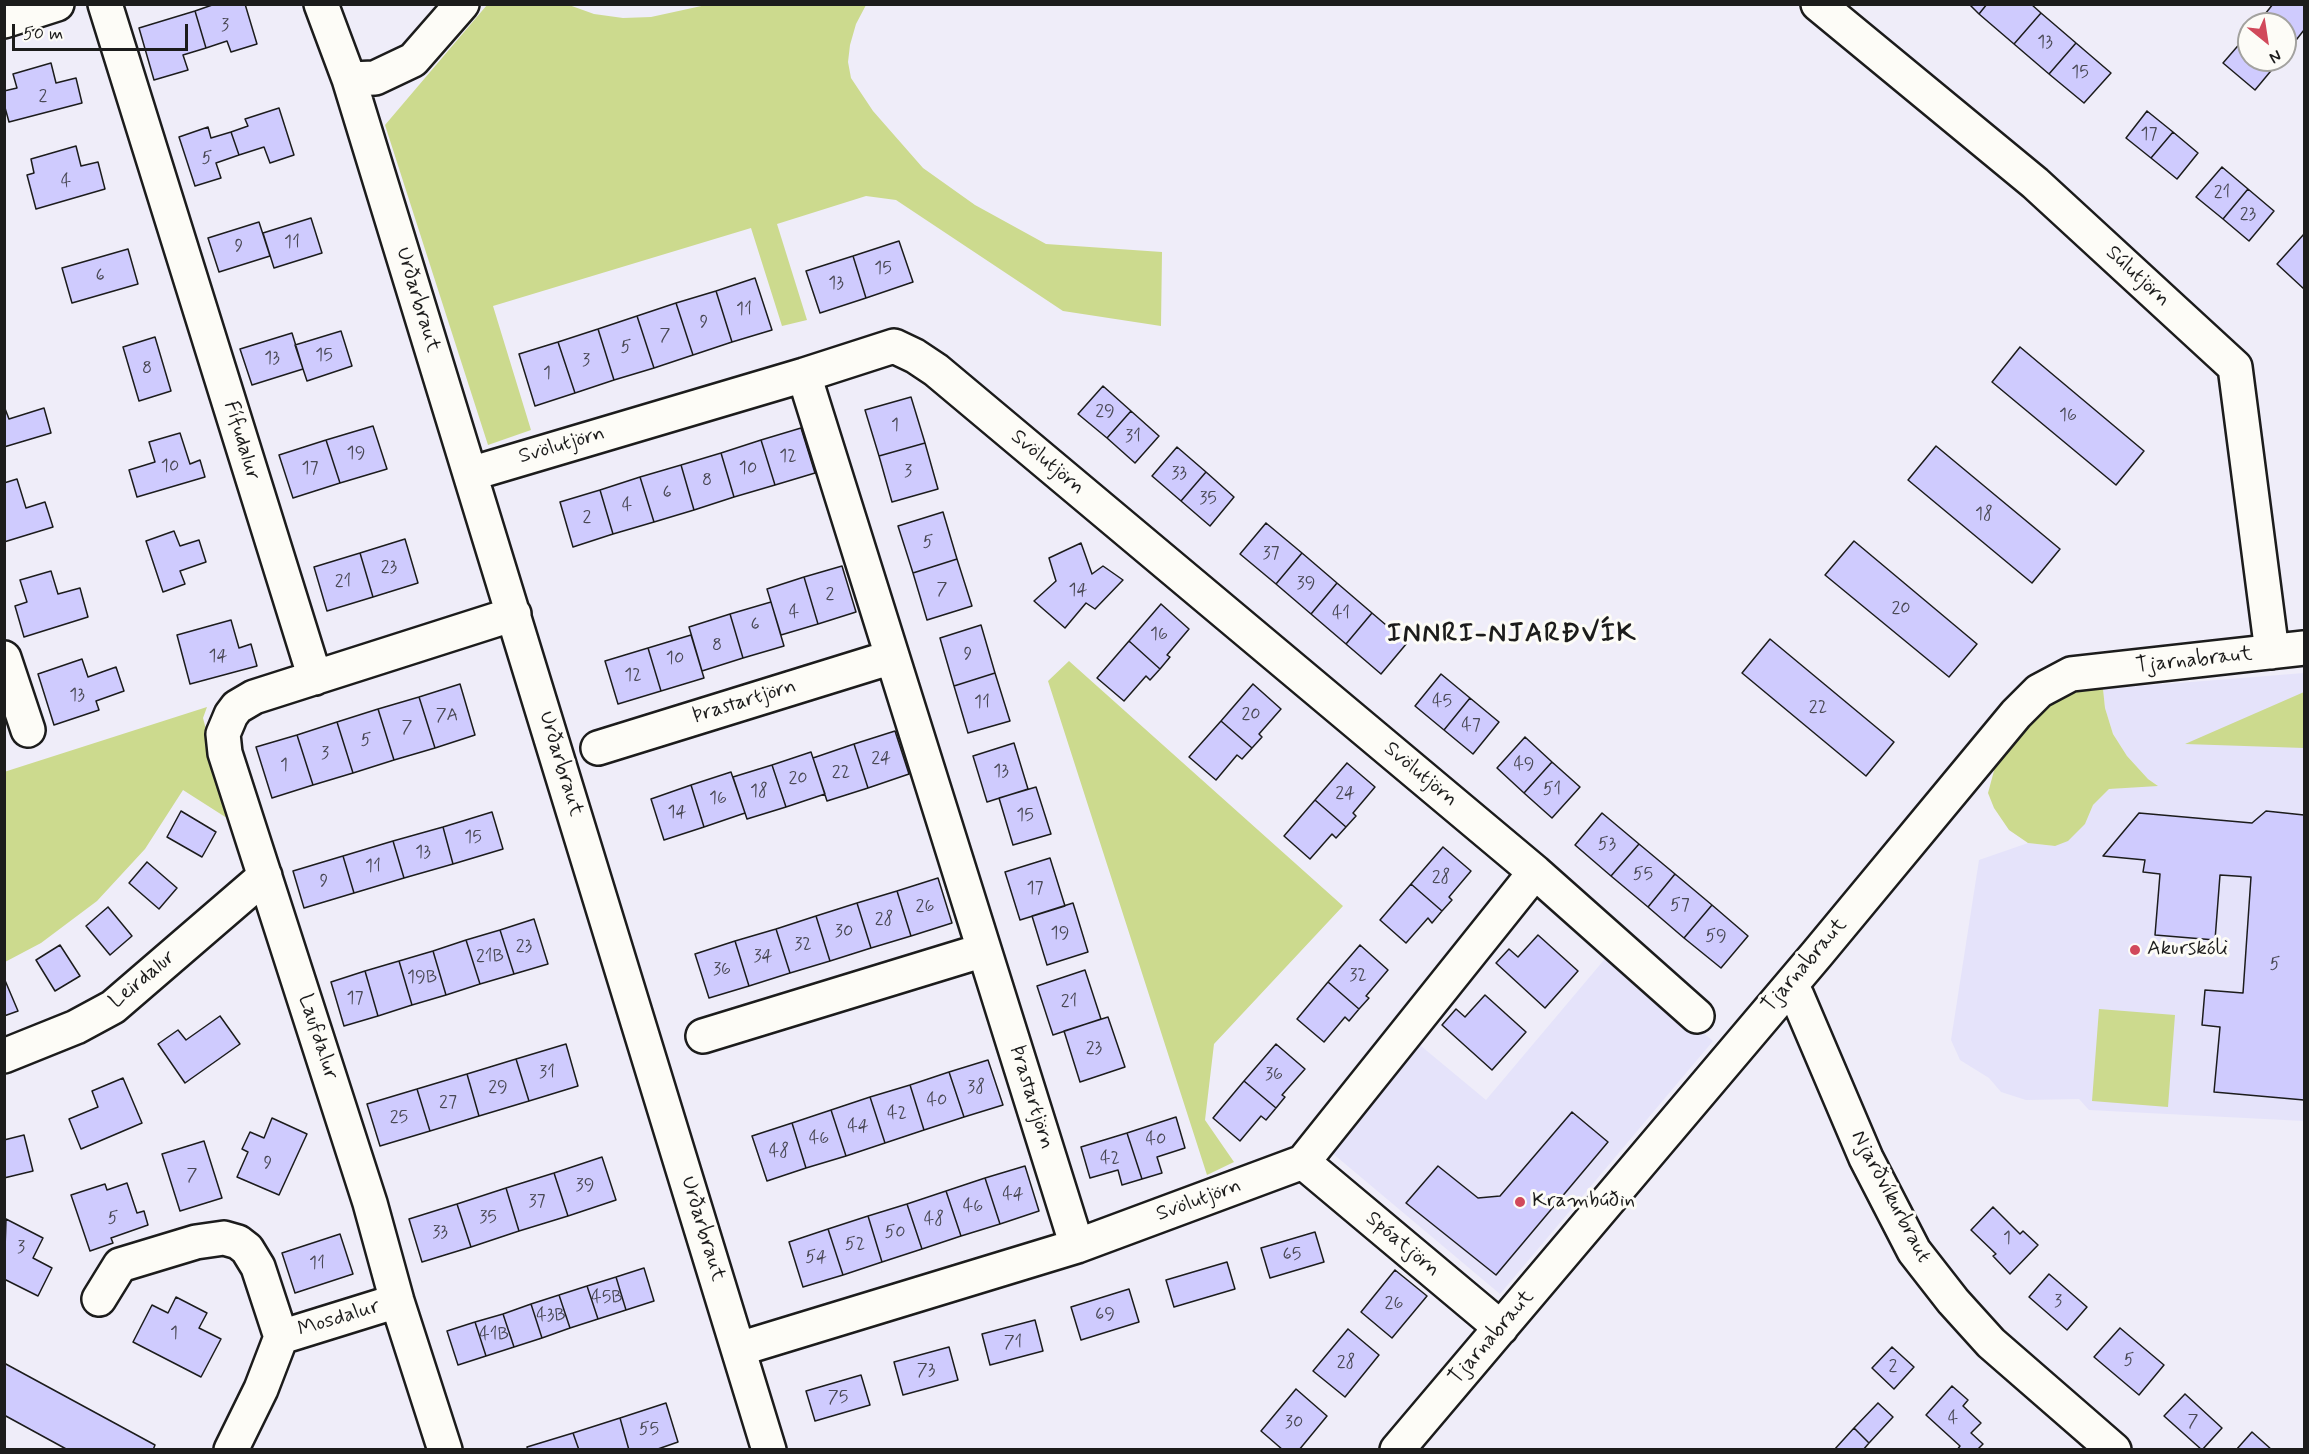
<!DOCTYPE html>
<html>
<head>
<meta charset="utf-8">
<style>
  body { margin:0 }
  #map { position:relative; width:2309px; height:1454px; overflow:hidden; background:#efedf9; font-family:Mynerve,sans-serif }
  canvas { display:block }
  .frame { position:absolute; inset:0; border:6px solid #1c1c1c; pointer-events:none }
  .north { position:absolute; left:2237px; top:12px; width:60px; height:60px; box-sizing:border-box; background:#fdfcf7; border:2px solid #a3a29f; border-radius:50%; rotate:150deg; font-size:16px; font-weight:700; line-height:24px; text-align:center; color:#1c1c1c }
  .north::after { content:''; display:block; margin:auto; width:21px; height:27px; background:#d1495b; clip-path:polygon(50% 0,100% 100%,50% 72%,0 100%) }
  .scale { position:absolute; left:12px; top:24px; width:176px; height:27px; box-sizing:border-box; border:3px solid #1c1c1c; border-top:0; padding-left:8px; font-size:18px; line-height:21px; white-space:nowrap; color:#1c1c1c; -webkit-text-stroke:4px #fdfcf7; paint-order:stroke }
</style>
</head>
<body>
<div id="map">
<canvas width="2309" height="1454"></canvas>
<div class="frame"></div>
<div class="north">N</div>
<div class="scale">50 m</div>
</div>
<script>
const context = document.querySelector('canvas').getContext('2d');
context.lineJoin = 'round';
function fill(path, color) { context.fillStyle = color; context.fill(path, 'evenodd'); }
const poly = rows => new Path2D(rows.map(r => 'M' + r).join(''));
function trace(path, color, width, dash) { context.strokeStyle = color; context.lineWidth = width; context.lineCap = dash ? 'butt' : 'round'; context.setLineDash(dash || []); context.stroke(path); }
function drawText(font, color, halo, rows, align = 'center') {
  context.font = font + ' Mynerve,sans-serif'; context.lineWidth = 6; context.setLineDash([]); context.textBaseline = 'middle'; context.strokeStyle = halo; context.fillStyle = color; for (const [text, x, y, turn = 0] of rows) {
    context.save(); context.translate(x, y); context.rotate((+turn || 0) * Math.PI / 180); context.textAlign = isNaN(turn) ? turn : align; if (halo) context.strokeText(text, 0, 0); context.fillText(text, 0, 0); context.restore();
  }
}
fill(poly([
  [2304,673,2304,1121,2089,1110,2079,1099,2026,1100,2001,1092,1989,1078,1960,1060,1951,1040,1979,860,2028,843,2054,846,2085,824,2093,805,2109,789,2157,785,2148,779,2127,756,2113,734,2105,708,2103,689],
  [1609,954,1713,1041,1500,1294,1325,1147,1415,1041,1486,1100]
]), '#e5e3fa');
fill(poly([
  [487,5,569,5,594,14,623,18,651,17,706,5,866,5,856,24,850,45,848,62,851,78,873,111,923,168,975,205,1046,244,1162,252,1161,326,1063,311,896,200,866,196,777,224,807,320,782,326,751,228,493,306,531,430,488,445,385,125],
  [1069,661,1343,906,1214,1044,1205,1120,1234,1162,1207,1175,1048,681],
  [2082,686,2103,689,2105,708,2113,734,2127,756,2148,779,2158,786,2109,789,2093,805,2085,824,2068,841,2055,846,2028,843,2009,830,1994,808,1988,793,1995,767,2039,708],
  [2304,692,2304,748,2185,744],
  [207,707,203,718,230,820,183,790,145,849,97,901,41,943,5,962,4,772],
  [2099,1009,2175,1015,2168,1107,2092,1101]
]), '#ccda8e');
const building = poly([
  [215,4,245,4,257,44,231,52,227,41,206,48,195,11,215,4],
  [1969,4,1987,4,1979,14,1969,4],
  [1987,4,2031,4,2041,13,2014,44,1979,14,1987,4],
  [2273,4,2304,4,2304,30,2289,49,2285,46,2285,24,2258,23,2273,4],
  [195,11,206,48,183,55,188,70,154,80,139,28,195,11],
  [2041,13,2076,43,2049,74,2014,44,2041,13],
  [2249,33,2249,60,2280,60,2255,90,2223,63,2249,33],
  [2076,43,2111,73,2084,103,2049,74,2076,43],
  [51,63,56,83,76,78,82,103,9,122,4,104,4,91,17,88,13,74,51,63],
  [279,108,294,155,270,163,264,147,239,155,231,132,248,126,245,119,279,108],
  [2147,111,2173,132,2151,158,2126,138,2147,111],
  [208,127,211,138,231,132,239,155,216,163,221,178,195,186,179,137,208,127],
  [2173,132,2198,153,2177,179,2151,158,2173,132],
  [76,146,81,166,98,162,105,189,36,209,27,175,34,173,31,159,76,146],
  [2222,167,2248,189,2223,219,2196,197,2222,167],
  [2248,189,2274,211,2249,241,2223,219,2248,189],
  [311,218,322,253,274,268,263,233,311,218],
  [259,222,270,256,219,272,208,238,259,222],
  [2304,234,2304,289,2277,264,2304,234],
  [899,241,913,282,866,298,853,256,899,241],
  [128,249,138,284,72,303,62,268,128,249],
  [853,256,866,298,820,313,806,271,853,256],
  [755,278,772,330,732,342,716,291,755,278],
  [716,291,732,342,693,355,676,303,716,291],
  [676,303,693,355,654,368,637,316,676,303],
  [637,316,654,368,614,380,598,329,637,316],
  [598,329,614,380,575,393,558,342,598,329],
  [341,331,352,366,307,381,295,345,341,331],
  [292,333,303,369,252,385,240,349,292,333],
  [155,337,171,391,139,401,123,347,155,337],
  [558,342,575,393,535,406,519,354,558,342],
  [2020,347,2144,451,2116,485,1992,382,2020,347],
  [1103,386,1131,411,1107,438,1078,414,1103,386],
  [911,397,925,443,879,456,865,410,911,397],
  [4,406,9,419,44,408,51,433,4,447,4,406],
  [1131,411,1159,436,1135,463,1107,438,1131,411],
  [373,426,387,469,340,483,326,440,373,426],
  [801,428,815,473,775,485,761,440,801,428],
  [180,433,190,464,200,460,205,477,137,497,129,470,155,462,149,442,180,433],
  [326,440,340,483,293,498,279,455,326,440],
  [761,440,775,485,734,497,721,453,761,440],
  [925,443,938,489,892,502,879,456,925,443],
  [1936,446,2060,549,2032,583,1908,480,1936,446],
  [1177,447,1206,472,1181,501,1152,476,1177,447],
  [721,453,734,497,694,510,681,465,721,453],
  [681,465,694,510,654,522,640,477,681,465],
  [1206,472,1234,497,1210,526,1181,501,1206,472],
  [640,477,654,522,613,534,600,490,640,477],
  [17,479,26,508,45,502,53,527,4,542,4,483,17,479],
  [600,490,613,534,573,547,560,502,600,490],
  [943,512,957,559,913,573,898,526,943,512],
  [1266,523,1302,553,1276,584,1240,554,1266,523],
  [174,531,180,546,199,540,206,562,180,571,185,584,163,592,146,541,174,531],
  [405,539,418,583,373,597,360,553,405,539],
  [1854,541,1977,644,1949,677,1825,575,1854,541],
  [1081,543,1092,574,1103,566,1123,580,1095,609,1086,603,1065,628,1034,601,1056,581,1049,558,1081,543],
  [360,553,373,597,327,611,314,567,360,553],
  [1302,553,1337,583,1311,614,1276,584,1302,553],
  [957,559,972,606,927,620,913,573,957,559],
  [842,566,856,612,818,624,804,577,842,566],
  [51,571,58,594,80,588,88,617,24,637,15,606,27,602,20,580,51,571],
  [804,577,818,624,781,635,767,589,804,577],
  [1337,583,1372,613,1346,644,1311,614,1337,583],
  [771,602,784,646,743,658,730,614,771,602],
  [1161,604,1189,629,1167,655,1170,657,1160,669,1129,641,1161,604],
  [1372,613,1407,643,1381,674,1346,644,1372,613],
  [730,614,743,658,702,671,689,627,730,614],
  [231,620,239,648,251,644,257,666,190,684,177,635,231,620],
  [981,625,995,673,954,686,940,638,981,625],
  [691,635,704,678,661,691,648,648,691,635],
  [1770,639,1894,742,1866,776,1742,673,1770,639],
  [1129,641,1160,669,1150,680,1146,676,1124,701,1097,678,1129,641],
  [648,648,661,691,618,704,605,661,648,648],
  [82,659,88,677,116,667,124,691,96,701,99,710,54,725,38,674,82,659],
  [995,673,1010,721,968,733,954,686,995,673],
  [1441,674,1470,698,1444,730,1415,706,1441,674],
  [460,684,475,735,435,748,419,697,460,684],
  [1253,684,1281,709,1259,734,1262,737,1252,748,1221,721,1253,684],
  [419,697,435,748,394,760,378,709,419,697],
  [1470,698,1499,722,1473,754,1444,730,1470,698],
  [378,709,394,760,353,773,337,722,378,709],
  [1221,721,1252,748,1242,759,1237,755,1216,780,1189,757,1221,721],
  [337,722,353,773,313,785,297,735,337,722],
  [895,731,909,774,868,788,854,744,895,731],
  [297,735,313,785,272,798,256,747,297,735],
  [1525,737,1552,762,1524,793,1497,768,1525,737],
  [1014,743,1028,789,987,802,973,756,1014,743],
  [854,744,868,788,827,801,813,758,854,744],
  [811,752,825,794,786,807,772,765,811,752],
  [1552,762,1580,787,1552,818,1524,793,1552,762],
  [1347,763,1375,787,1353,813,1356,816,1346,827,1315,800,1347,763],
  [772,765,786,807,747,819,733,777,772,765],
  [731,772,745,813,704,827,691,785,731,772],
  [691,785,704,827,664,840,651,799,691,785],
  [1036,787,1051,834,1013,845,999,798,1036,787],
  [1315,800,1346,827,1336,838,1332,834,1310,859,1284,836,1315,800],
  [181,811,216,832,202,857,167,837,181,811],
  [2266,811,2304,815,2304,1100,2214,1092,2220,1027,2202,1025,2205,990,2243,993,2251,877,2220,875,2215,940,2155,935,2160,874,2143,872,2145,860,2103,856,2139,813,2252,823,2266,811],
  [492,812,503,849,453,864,443,827,492,812],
  [1602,813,1639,844,1611,876,1575,845,1602,813],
  [443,827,453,864,404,878,393,841,443,827],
  [393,841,404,878,354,893,343,856,393,841],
  [1639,844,1675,874,1648,907,1611,876,1639,844],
  [1443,847,1471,871,1449,897,1452,900,1442,911,1411,884,1443,847],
  [343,856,354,893,304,908,293,871,343,856],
  [1050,858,1065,906,1020,920,1005,872,1050,858],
  [147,862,177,888,159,909,129,883,147,862],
  [1675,874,1712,905,1684,938,1648,907,1675,874],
  [938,878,952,923,911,936,897,891,938,878],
  [1411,884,1442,911,1432,923,1428,918,1406,943,1380,920,1411,884],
  [897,891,911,936,871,948,857,903,897,891],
  [857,903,871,948,830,961,816,916,857,903],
  [1073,903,1088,952,1047,965,1032,916,1073,903],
  [1712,905,1748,936,1721,968,1684,938,1712,905],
  [108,907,132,936,110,955,86,926,108,907],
  [816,916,830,961,790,973,776,929,816,916],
  [534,919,548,964,514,974,500,930,534,919],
  [776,929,790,973,749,986,735,941,776,929],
  [500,930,514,974,480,984,466,940,500,930],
  [1538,935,1578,971,1545,1008,1496,963,1509,949,1518,957,1538,935],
  [466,940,480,984,446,995,433,951,466,940],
  [735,941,749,986,709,998,695,954,735,941],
  [60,945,80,976,55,991,36,960,60,945],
  [1360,945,1388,970,1366,996,1369,998,1359,1009,1328,982,1360,945],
  [433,951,446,995,412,1005,399,961,433,951],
  [399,961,412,1005,378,1016,365,971,399,961],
  [1085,970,1101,1019,1053,1035,1037,986,1085,970],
  [365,971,378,1016,344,1026,331,982,365,971],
  [4,978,18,1011,4,1016,4,978],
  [1328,982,1359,1009,1349,1021,1345,1017,1324,1042,1297,1019,1328,982],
  [1485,995,1526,1032,1492,1070,1442,1025,1456,1009,1465,1017,1485,995],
  [220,1016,240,1044,185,1083,158,1044,178,1030,186,1040,220,1016],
  [1108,1017,1125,1067,1080,1082,1064,1031,1108,1017],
  [566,1044,578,1086,529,1101,516,1059,566,1044],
  [1276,1044,1305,1069,1282,1095,1285,1097,1276,1108,1244,1081,1276,1044],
  [516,1059,529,1101,479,1116,467,1074,516,1059],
  [988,1060,1003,1105,964,1117,949,1072,988,1060],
  [949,1072,964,1117,924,1130,910,1085,949,1072],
  [467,1074,479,1116,430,1131,417,1089,467,1074],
  [123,1078,142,1123,81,1149,69,1119,98,1107,92,1091,123,1078],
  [1244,1081,1276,1108,1266,1120,1261,1116,1240,1141,1213,1118,1244,1081],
  [910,1085,924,1130,885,1143,870,1097,910,1085],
  [417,1089,430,1131,380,1146,367,1104,417,1089],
  [870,1097,885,1143,846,1156,831,1110,870,1097],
  [831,1110,846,1156,806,1168,792,1123,831,1110],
  [1572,1112,1608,1142,1496,1275,1406,1203,1438,1166,1478,1198,1500,1196,1572,1112],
  [1176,1117,1185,1148,1157,1157,1162,1173,1142,1179,1127,1133,1176,1117],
  [272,1118,307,1134,279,1195,237,1177,248,1152,242,1149,250,1132,264,1138,272,1118],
  [792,1123,806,1168,767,1181,752,1136,792,1123],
  [1127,1133,1142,1179,1122,1185,1118,1170,1090,1178,1081,1147,1127,1133],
  [24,1135,33,1171,4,1178,4,1140,24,1135],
  [204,1141,222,1198,180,1211,162,1154,204,1141],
  [602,1157,616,1200,568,1216,554,1173,602,1157],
  [1025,1166,1039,1211,1000,1224,985,1178,1025,1166],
  [554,1173,568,1216,519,1231,506,1188,554,1173],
  [985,1178,1000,1224,961,1236,946,1191,985,1178],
  [127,1183,137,1213,144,1211,148,1225,111,1238,113,1243,90,1251,71,1195,105,1184,107,1190,127,1183],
  [506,1188,519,1231,471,1247,457,1204,506,1188],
  [946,1191,961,1236,922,1249,907,1204,946,1191],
  [457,1204,471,1247,422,1262,409,1219,457,1204],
  [907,1204,922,1249,882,1262,868,1216,907,1204],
  [1993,1207,2020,1234,2023,1231,2038,1245,2010,1274,1993,1256,1996,1254,1971,1230,1993,1207],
  [868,1216,882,1262,843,1275,828,1229,868,1216],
  [6,1219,43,1238,33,1258,52,1268,38,1296,4,1279,6,1219],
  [828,1229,843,1275,803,1287,789,1242,828,1229],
  [1315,1232,1324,1262,1270,1278,1261,1248,1315,1232],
  [340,1234,353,1274,295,1293,282,1253,340,1234],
  [1227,1262,1235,1289,1174,1307,1166,1280,1227,1262],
  [644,1268,654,1301,626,1310,616,1277,644,1268],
  [1395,1270,1427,1296,1392,1338,1361,1312,1395,1270],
  [2049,1274,2087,1307,2067,1330,2029,1297,2049,1274],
  [616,1277,626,1310,598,1319,587,1286,616,1277],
  [587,1286,598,1319,570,1328,559,1295,587,1286],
  [1129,1289,1139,1322,1081,1340,1071,1307,1129,1289],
  [559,1295,570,1328,542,1338,531,1304,559,1295],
  [176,1297,207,1313,199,1328,221,1339,201,1377,133,1342,152,1305,168,1313,176,1297],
  [531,1304,542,1338,514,1347,503,1314,531,1304],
  [503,1314,514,1347,486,1356,475,1322,503,1314],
  [1035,1320,1043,1351,990,1365,982,1334,1035,1320],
  [475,1322,486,1356,458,1365,447,1331,475,1322],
  [2120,1328,2164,1365,2139,1395,2094,1357,2120,1328],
  [1348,1329,1379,1355,1345,1397,1313,1371,1348,1329],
  [949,1347,958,1380,903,1395,894,1362,949,1347],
  [1892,1347,1914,1367,1894,1389,1872,1368,1892,1347],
  [4,1363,155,1445,153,1450,68,1450,4,1415,4,1363],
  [861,1375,870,1405,815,1421,806,1391,861,1375],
  [1952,1386,1968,1400,1963,1406,1981,1423,1971,1433,1983,1444,1977,1450,1957,1450,1960,1446,1926,1415,1952,1386],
  [1296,1389,1327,1416,1299,1450,1283,1450,1261,1431,1296,1389],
  [2185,1394,2222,1428,2202,1450,2164,1416,2185,1394],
  [666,1403,678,1442,655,1450,629,1450,620,1418,666,1403],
  [1878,1403,1893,1417,1869,1443,1854,1428,1878,1403],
  [620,1418,629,1450,579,1450,573,1433,620,1418],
  [1854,1428,1869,1443,1863,1450,1834,1450,1854,1428],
  [2252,1432,2272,1450,2236,1450,2252,1432],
  [573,1433,579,1450,528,1450,527,1447,573,1433]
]);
fill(building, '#cfcbfe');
trace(building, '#1c1c1c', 1.5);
const minor = poly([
  [105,4,315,678],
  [321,4,349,79,769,1450],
  [1818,4,2035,183,2235,367,2272,652],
  [4,21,57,4],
  [349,79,375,78,413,60,462,4],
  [804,375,1077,1246],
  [470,474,804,375,894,346,915,356,936,370,1535,872],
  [4,658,28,730],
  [598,748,892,657],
  [1790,986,1797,996,1866,1158,1914,1251,1953,1301,1991,1343,2114,1450],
  [703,1036,984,950],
  [4,1056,76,1027,113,1007,265,876],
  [1303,1162,1501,1328],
  [99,1299,120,1265,196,1242,224,1238,238,1242,247,1249,258,1267,281,1337,261,1389,231,1450],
  [281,1337,397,1301],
  [739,1349,1077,1246,1303,1162,1535,872,1697,1016],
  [445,1450,397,1301,370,1203,225,753,223,734,231,715,237,707,254,697,514,614],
  [1397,1450,1817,954,2016,714,2039,691,2071,674,2304,648]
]);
trace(minor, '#1c1c1c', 38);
trace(minor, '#fdfcf7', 33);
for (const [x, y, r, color] of [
  [2135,950,6,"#d1495b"],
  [1520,1202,6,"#d1495b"]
]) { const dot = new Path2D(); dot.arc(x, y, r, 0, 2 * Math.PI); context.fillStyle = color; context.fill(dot); trace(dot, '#fdfcf7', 2); }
drawText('18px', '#494854', null, [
  ["3",225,26],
  ["13",2045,43],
  ["15",2080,73],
  ["2",43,97],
  ["17",2149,135],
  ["5",207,159],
  ["4",66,182],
  ["21",2222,193],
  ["23",2248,215],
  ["11",292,243],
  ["9",239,247],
  ["15",883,269],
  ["6",100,276],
  ["13",836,284],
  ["11",744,310],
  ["9",704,323],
  ["7",665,336],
  ["5",626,348],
  ["15",324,356],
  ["13",272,359],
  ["3",586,361],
  ["8",147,369],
  ["1",547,374],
  ["29",1105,412],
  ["16",2068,416],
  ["1",895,426],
  ["31",1133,437],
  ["19",356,454],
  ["12",788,457],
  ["10",170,467],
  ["17",310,469],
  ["10",748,469],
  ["3",908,472],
  ["33",1179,474],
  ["8",707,481],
  ["6",667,493],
  ["35",1208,499],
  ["4",627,506],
  ["18",1984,515],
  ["2",587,518],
  ["5",928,543],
  ["37",1271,554],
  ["23",389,568],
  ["21",343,582],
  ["39",1306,584],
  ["7",942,590],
  ["14",1078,591],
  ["2",830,595],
  ["20",1901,609],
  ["4",794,613],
  ["41",1341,614],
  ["6",755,625],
  ["16",1159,635],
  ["8",717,646],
  ["9",968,655],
  ["14",218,657],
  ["10",675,659],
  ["12",633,676],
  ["13",77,696],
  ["45",1442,702],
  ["11",982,703],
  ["22",1818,708],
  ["20",1251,715],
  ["7A",447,716],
  ["47",1471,726],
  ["7",407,728],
  ["5",366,741],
  ["3",325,754],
  ["24",881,759],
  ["49",1524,765],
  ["1",284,766],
  ["13",1001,772],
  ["22",841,773],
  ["20",798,779],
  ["51",1552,790],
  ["18",759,792],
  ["24",1345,794],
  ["16",718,799],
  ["14",677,813],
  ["15",1025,816],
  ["15",473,838],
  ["53",1607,845],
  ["13",423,853],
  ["11",373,867],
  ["55",1643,875],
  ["28",1441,878],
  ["9",324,882],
  ["17",1035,889],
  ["57",1680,906],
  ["26",925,907],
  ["28",884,920],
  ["30",844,932],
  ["19",1060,934],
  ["59",1716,937],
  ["32",803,945],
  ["23",524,947],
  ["21B",490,957],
  ["34",763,957],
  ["5",2275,965],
  ["36",722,970],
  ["32",1358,976],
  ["19B",422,978],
  ["17",355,999],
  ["21",1069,1002],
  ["23",1094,1049],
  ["31",547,1073],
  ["36",1274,1075],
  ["29",498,1088],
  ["38",976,1088],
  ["40",937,1101],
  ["27",448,1103],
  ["42",897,1114],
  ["25",399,1118],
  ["44",858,1127],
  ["46",819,1139],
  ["40",1156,1140],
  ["48",779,1152],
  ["42",1110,1159],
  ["9",268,1164],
  ["7",192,1176],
  ["39",585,1186],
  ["44",1013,1195],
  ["37",537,1202],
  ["46",973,1207],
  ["35",488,1218],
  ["5",113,1219],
  ["48",934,1220],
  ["33",440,1233],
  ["50",895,1233],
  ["1",2007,1239],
  ["52",855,1245],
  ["3",21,1248],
  ["65",1292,1255],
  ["54",816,1258],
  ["11",317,1264],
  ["45B",607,1298],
  ["3",2058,1302],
  ["26",1394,1304],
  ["69",1105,1315],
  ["43B",551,1316],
  ["1",174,1334],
  ["41B",494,1335],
  ["71",1013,1343],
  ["5",2129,1361],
  ["28",1346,1363],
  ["2",1893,1367],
  ["73",926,1371],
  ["75",838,1398],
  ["4",1953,1419],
  ["7",2193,1422],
  ["30",1294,1423],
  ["55",649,1430]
]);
drawText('21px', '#1c1c1c', '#fdfcf7', [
  ["Súlutjörn",2137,277,43],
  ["Urðarbraut",417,300,73],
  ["Fífudalur",241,441,73],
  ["Svölutjörn",562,446,-16],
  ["Svölutjörn",1047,463,40],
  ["Tjarnabraut",2194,661,-6],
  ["Þrastartjörn",745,702,-17],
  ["Urðarbraut",560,764,73],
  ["Svölutjörn",1420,775,40],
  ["Tjarnabraut",1805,966,-49],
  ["Leirdalur",143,980,-40],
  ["Laufdalur",317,1037,72],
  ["Þrastartjörn",1031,1098,73],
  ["Njarðvíkurbraut",1890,1197,62],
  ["Svölutjörn",1199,1201,-20],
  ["Urðarbraut",702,1229,73],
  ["Spóatjörn",1402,1245,40],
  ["Mosdalur",339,1319,-17],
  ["Tjarnabraut",1492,1338,-49]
]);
drawText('21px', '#1c1c1c', '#fdfcf7', [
  ["Akurskóli",2147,950],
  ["Krambúðin",1532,1202]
], 'left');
context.letterSpacing = '1.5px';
drawText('bold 27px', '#1c1c1c', '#fdfcf7', [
  ["INNRI-NJARÐVÍK",1512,635]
]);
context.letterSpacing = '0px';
</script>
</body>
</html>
